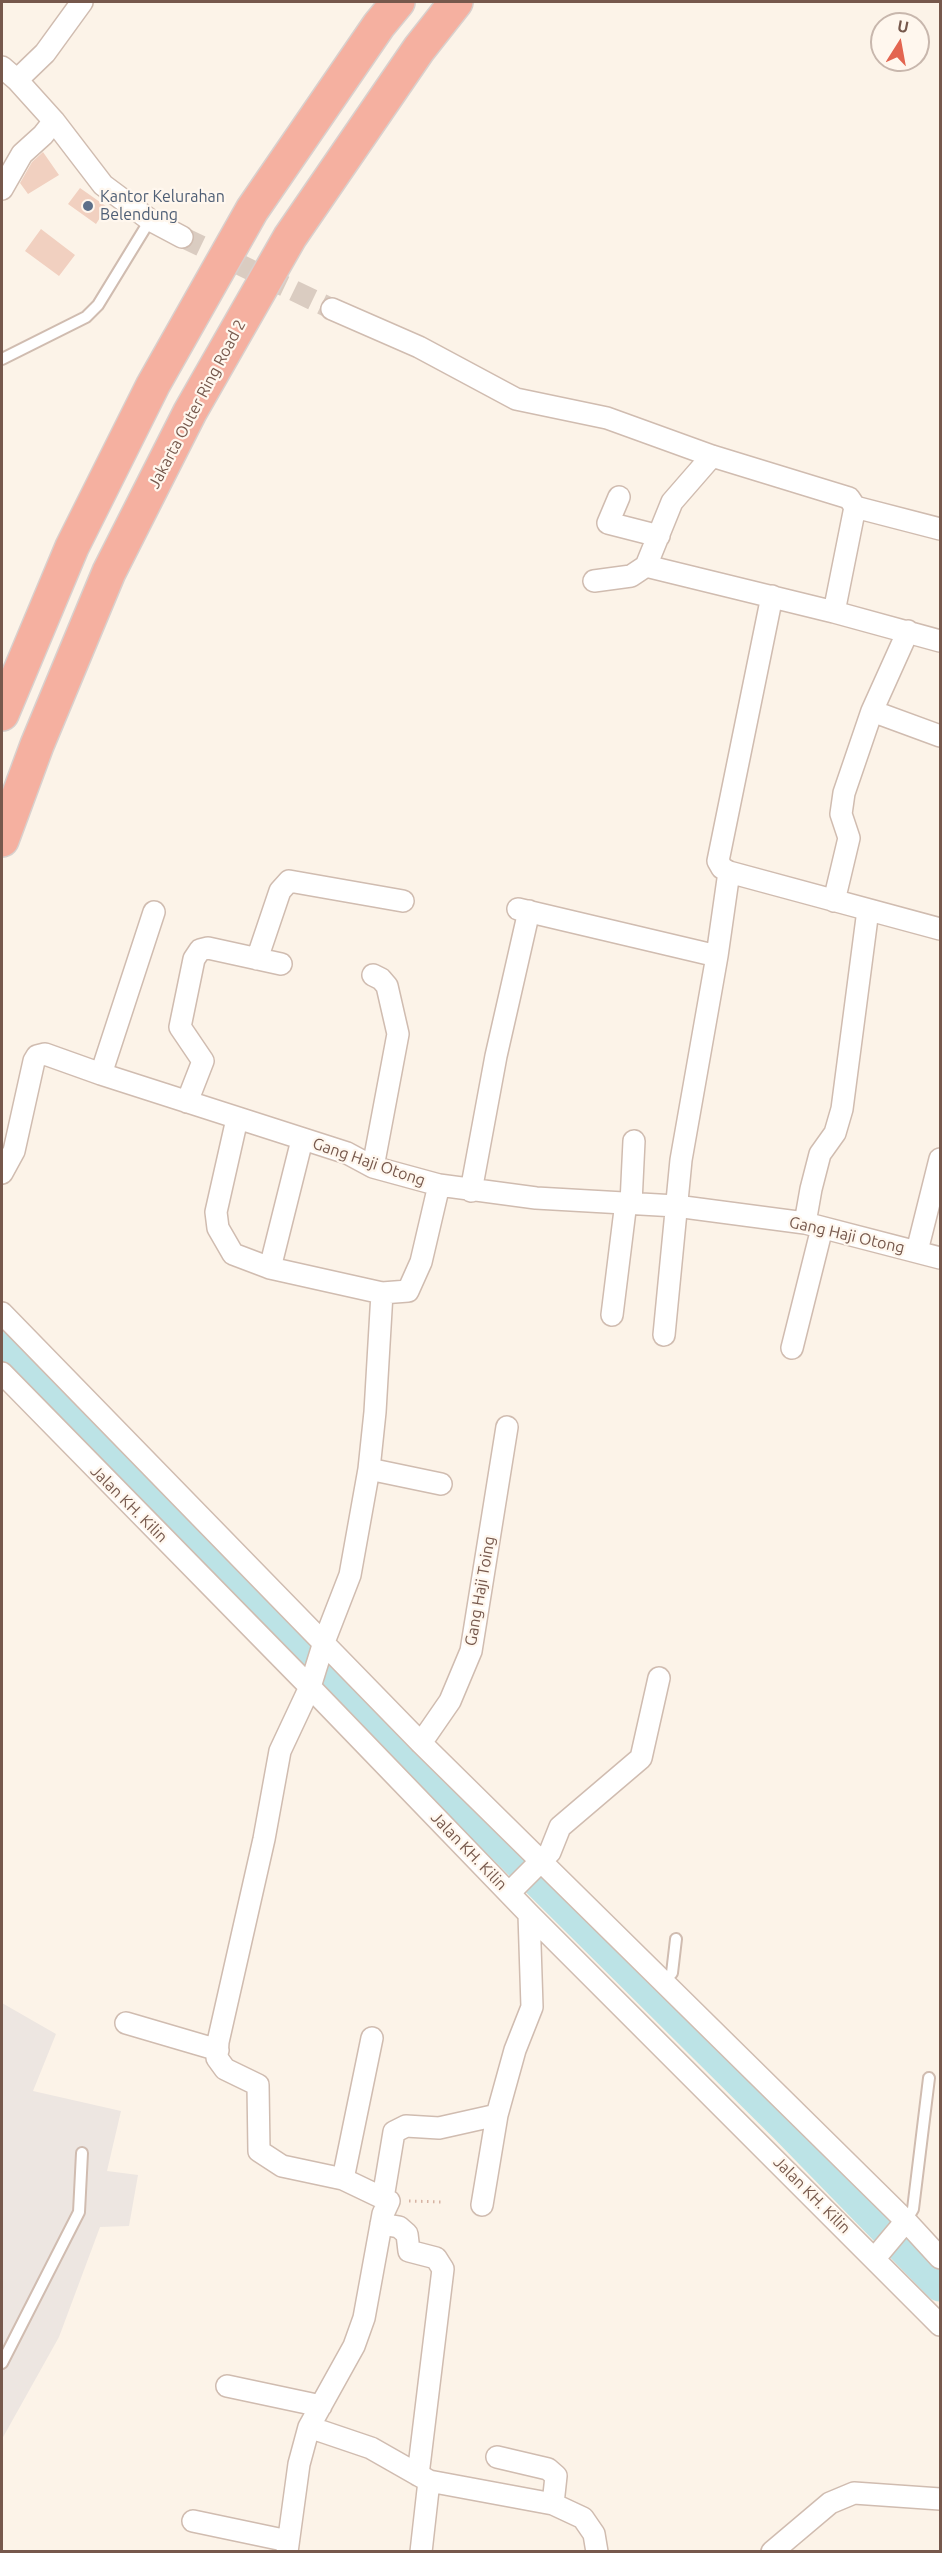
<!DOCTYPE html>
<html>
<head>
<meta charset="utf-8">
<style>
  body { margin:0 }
  #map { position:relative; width:942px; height:2553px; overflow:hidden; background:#fcf3e8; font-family:Ubuntu,sans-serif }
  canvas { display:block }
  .frame { position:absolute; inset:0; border:3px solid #76584c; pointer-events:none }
  .north { position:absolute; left:870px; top:12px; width:60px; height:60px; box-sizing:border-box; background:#fff7ee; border:2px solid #c8b7ad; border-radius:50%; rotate:11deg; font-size:16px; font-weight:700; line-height:24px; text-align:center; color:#76584c }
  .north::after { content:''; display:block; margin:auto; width:21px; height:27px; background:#e36550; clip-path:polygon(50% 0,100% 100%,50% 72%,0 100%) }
</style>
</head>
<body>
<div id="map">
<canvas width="942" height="2553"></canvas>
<div class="frame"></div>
<div class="north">U</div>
</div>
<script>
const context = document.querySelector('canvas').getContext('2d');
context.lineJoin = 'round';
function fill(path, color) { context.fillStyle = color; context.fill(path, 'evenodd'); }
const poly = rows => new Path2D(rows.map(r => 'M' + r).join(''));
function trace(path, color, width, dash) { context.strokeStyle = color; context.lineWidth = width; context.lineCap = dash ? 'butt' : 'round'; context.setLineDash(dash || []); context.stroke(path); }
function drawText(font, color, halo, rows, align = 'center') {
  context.font = font + ' Ubuntu,sans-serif'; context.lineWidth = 4.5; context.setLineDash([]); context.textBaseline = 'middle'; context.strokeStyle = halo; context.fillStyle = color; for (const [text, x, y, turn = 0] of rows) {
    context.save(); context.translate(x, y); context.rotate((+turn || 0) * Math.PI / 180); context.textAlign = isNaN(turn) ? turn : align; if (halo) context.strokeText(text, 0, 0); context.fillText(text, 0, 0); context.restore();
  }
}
fill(poly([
  [2,2003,56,2034,33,2091,121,2111,107,2171,138,2175,129,2226,100,2227,59,2337,2,2439]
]), '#ede6e1');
trace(poly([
  [2,1342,286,1631,785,2126,940,2285]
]), '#bce3e6', 33);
fill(poly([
  [43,152,59,175,28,194,20,183,32,162],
  [80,188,107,207,96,224,68,204],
  [41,229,75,255,59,276,25,251]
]), '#f1d0c0');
trace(poly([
  [182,237,332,309]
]), '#daccc1', 21, [21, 10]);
const lane = poly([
  [2,359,86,317,98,305,150,220],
  [663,1982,672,1973,676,1939],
  [906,2221,913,2209,929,2078],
  [2,2363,79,2212,82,2153]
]);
const street = poly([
  [2,67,17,80,54,121,103,185,150,220,182,237],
  [17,80,45,53,82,2],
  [2,189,22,154,43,135,54,121],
  [332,309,419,347,516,399,607,418,712,456,849,498,855,507,940,529],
  [619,497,608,523,659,536],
  [646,566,834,612,940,641],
  [594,581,631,576,646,566,672,502,712,456],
  [772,596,718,861,722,868,729,872,940,929],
  [834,612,855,507],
  [908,631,872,711,940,736],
  [834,901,849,838,841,814,844,793,872,711],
  [518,909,717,956],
  [257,959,280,891,289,881,403,901],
  [101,1074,154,912],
  [187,1102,203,1061,180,1027,194,959,200,950,208,948,281,964],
  [237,1119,216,1212,218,1228,233,1254,270,1268,382,1293,408,1291,421,1262,439,1185],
  [373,1167,398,1034,387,986,381,979,373,975],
  [2,1173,14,1151,34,1061,37,1056,45,1054,101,1074,347,1153,373,1167,439,1185,536,1198,676,1206,805,1223,940,1258],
  [471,1191,496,1056,529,911],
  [631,1203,634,1141],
  [805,1223,811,1189,820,1154,835,1133,842,1109,868,910],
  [917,1251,940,1159],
  [270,1268,302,1140],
  [2,1313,421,1743,906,2221,940,2258],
  [612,1315,626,1202],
  [664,1335,681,1160,717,956,729,872],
  [792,1348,822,1228],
  [2,1373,310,1687,529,1914,940,2325],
  [369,1469,441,1484],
  [421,1743,450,1701,471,1651,507,1427],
  [509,1893,550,1852,560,1827,641,1758,659,1678],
  [126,2023,218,2050],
  [343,2179,372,2038],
  [383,2198,394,2132,406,2126,439,2128,497,2115],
  [482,2205,497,2115,515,2050,532,2007,529,1914],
  [381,2224,399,2227,407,2234,409,2251,436,2258,443,2269,418,2475],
  [875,2258,906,2221],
  [227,2386,321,2406],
  [309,2427,371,2448,429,2481,553,2504,583,2518,594,2534,597,2552],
  [497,2457,548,2469,556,2476,553,2504],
  [193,2521,288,2541],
  [287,2552,299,2464,309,2427,354,2346,364,2318,383,2214,389,2201,343,2179,282,2166,259,2151,258,2085,225,2069,217,2058,218,2042,264,1839,280,1751,310,1687,324,1642,350,1575,369,1469,375,1412,382,1293],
  [421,2552,429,2481],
  [772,2552,830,2503,854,2493,940,2499]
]);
const highway = poly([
  [2,714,72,547,153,385,252,210,379,25,398,2],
  [2,840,37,745,109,572,190,412,290,237,419,49,456,2]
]);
trace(lane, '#d0bcb0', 14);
trace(street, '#d0bcb0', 24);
trace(highway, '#d9d0cd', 36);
trace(poly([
  [409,2201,442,2202]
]), '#d6b3a3', 3, [1.5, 4.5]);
trace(lane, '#fff', 10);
trace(street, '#fff', 21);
trace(highway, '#f5b0a0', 33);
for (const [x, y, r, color] of [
  [88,206,6,"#5c6f8a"]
]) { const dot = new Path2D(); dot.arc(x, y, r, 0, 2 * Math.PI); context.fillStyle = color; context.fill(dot); trace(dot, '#fff7ee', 2); }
drawText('16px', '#4e5e75', '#fff7ee', [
  ["Kantor Kelurahan",100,197],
  ["Belendung",100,215]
], 'left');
drawText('16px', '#76584c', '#fff7ee', [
  ["Jakarta Outer Ring Road 2",197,404,-62],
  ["Gang Haji Otong",369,1162,19],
  ["Gang Haji Otong",847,1235,13],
  ["Jalan KH. Kilin",129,1504,45],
  ["Gang Haji Toing",480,1591,-80],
  ["Jalan KH. Kilin",469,1851,46],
  ["Jalan KH. Kilin",812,2195,45]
]);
</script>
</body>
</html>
